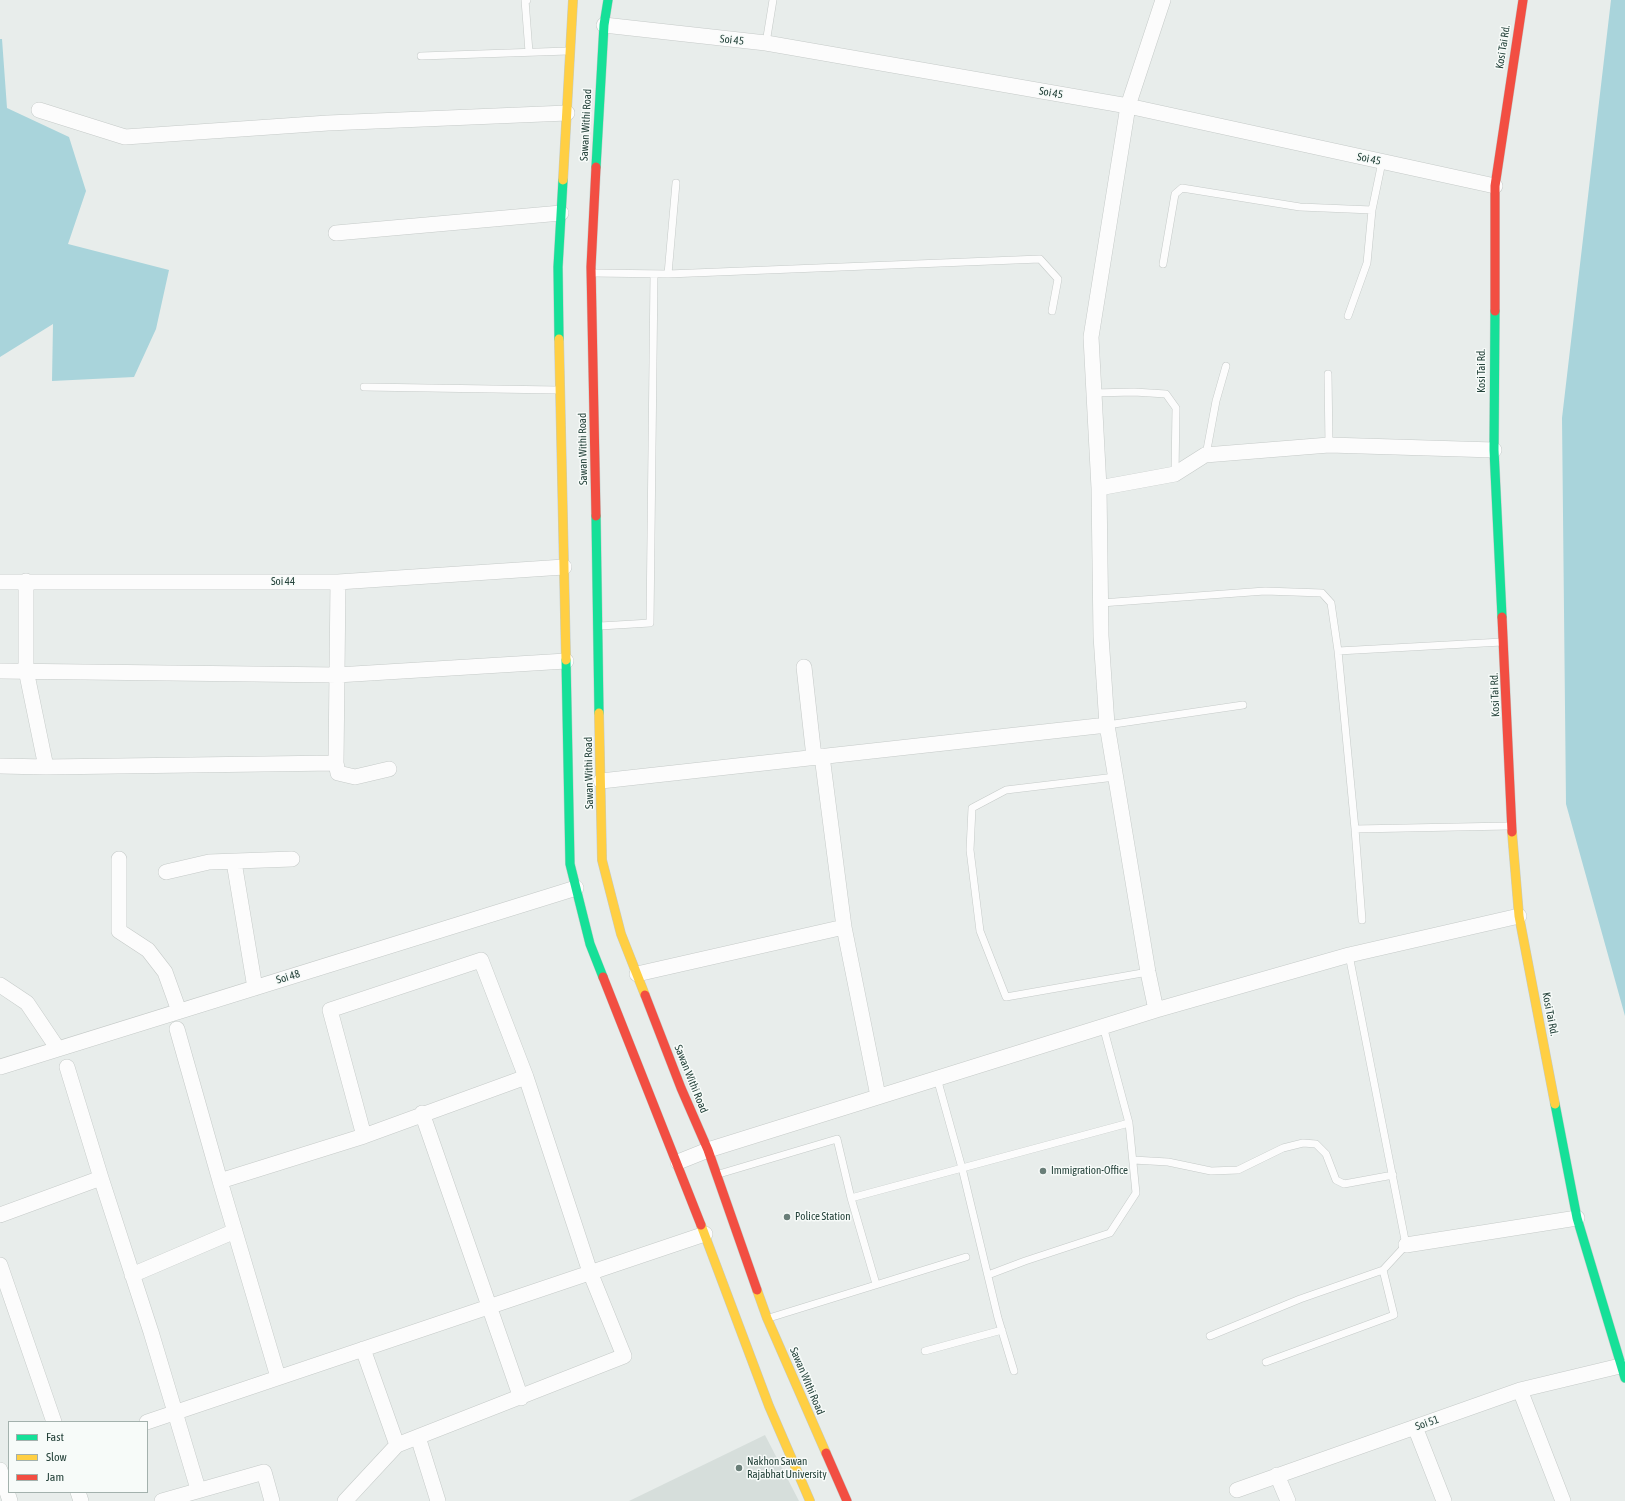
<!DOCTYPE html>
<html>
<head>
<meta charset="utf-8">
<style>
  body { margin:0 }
  #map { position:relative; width:1625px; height:1501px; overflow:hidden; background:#e8edeb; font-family:"Asap Condensed",sans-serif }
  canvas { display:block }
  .legend { position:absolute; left:8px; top:1421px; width:140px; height:72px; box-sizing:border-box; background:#f7fbf9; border:1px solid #a3b1ad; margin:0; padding:5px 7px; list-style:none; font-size:12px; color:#24423a }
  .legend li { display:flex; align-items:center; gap:8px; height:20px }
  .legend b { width:20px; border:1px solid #a3b1ad }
</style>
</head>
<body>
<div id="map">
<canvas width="1625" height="1501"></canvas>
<ul class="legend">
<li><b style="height:5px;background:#16e098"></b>Fast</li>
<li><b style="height:5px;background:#ffcf43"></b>Slow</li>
<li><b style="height:5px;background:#f24e42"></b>Jam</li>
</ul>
</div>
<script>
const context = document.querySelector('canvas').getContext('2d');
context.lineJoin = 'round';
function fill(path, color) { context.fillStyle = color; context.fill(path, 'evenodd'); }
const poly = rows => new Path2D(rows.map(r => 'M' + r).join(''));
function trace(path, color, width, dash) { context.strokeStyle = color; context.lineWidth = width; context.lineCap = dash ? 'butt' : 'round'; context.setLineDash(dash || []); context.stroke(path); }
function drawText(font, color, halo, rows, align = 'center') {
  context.font = font + ' "Asap Condensed",sans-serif'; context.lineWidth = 3; context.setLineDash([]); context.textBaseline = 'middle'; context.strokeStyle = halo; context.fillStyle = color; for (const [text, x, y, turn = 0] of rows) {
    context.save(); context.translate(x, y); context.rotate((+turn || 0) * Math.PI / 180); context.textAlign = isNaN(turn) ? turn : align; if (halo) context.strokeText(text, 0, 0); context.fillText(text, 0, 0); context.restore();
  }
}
fill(poly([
  [765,1435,799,1501,629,1501]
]), '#d6dedb');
fill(poly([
  [1611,0,1625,0,1625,1016,1566,804,1562,418],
  [0,39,2,39,7,108,69,137,86,191,68,244,169,270,156,329,134,377,52,381,53,324,0,357]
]), '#a9d4db');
const lane = poly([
  [527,0,525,0,529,52],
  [766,43,773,0],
  [421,56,568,51],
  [1163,264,1175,194,1182,188,1300,207,1372,210,1382,162],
  [593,273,668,274,676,183],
  [668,274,1040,259,1058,279,1052,311],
  [1348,316,1367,263,1372,210],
  [1328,374,1329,445],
  [364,387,557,390],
  [1094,393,1134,392,1166,394,1176,408,1175,474],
  [1206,455,1216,401,1226,366],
  [1101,603,1265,591,1322,593,1331,603,1338,651,1355,829,1509,826],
  [600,626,650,623,654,274],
  [1338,651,1502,642],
  [1107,725,1243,705],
  [1115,777,1006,790,972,808,970,850,980,931,1006,997,1148,972],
  [1355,829,1362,920],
  [937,1078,962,1168,998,1318,1014,1371],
  [1133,1160,1168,1162,1211,1171,1238,1170,1283,1148,1303,1143,1316,1144,1326,1154,1336,1180,1344,1184,1393,1175],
  [719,1174,837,1139,851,1198,876,1284],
  [851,1198,1129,1123,1103,1026],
  [988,1275,1025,1261,1110,1233,1136,1193,1129,1123],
  [769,1318,966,1257],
  [1210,1336,1300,1299,1383,1270,1406,1245,1349,955],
  [925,1351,1002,1330],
  [1266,1362,1394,1315,1383,1270]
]);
const street = poly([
  [604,25,766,43,1128,106,1495,186],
  [39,110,125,137,328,123,567,113],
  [336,233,561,213],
  [1099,488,1175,474,1205,455,1329,445,1494,450],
  [26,581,26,670,46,767],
  [0,582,338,582,564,567],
  [804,667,814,757],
  [0,671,337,675,566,661],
  [822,756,844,927,878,1096],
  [336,763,338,773,355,777,389,769],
  [0,766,46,767,336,763,338,582],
  [601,781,1107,725],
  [119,859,119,931,148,950,165,972,179,1011],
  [234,862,255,988],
  [166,872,209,862,292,859],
  [637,974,844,927],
  [0,985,27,1003,58,1049],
  [1156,1010,1148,972,1107,725,1101,636,1099,488,1091,337,1128,106,1163,0],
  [177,1029,220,1181,364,1136,526,1077],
  [0,1067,576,888],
  [67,1067,101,1178,151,1332,198,1489],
  [422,1113,521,1398],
  [364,1136,330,1010,481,960,526,1077,590,1272,624,1356,397,1445],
  [678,1162,708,1150,1156,1010,1349,955,1519,916],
  [220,1181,278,1377],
  [0,1215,101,1178],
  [1406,1245,1577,1218],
  [0,1265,54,1422],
  [132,1275,235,1231],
  [1520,1390,1563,1501],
  [147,1422,705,1234],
  [1415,1427,1444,1501],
  [418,1437,438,1501],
  [0,1470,10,1501],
  [1277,1475,1288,1501],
  [1237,1490,1520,1390,1620,1366],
  [78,1492,81,1501],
  [162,1501,264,1472,272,1501],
  [345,1501,397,1445,363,1349]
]);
const fast = poly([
  [596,167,604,25,608,0],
  [1495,311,1494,450,1502,617],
  [559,339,558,267,563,180],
  [596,516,599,713],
  [566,660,570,864,590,944,603,977],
  [1555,1104,1577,1218,1625,1378]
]);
const slow = poly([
  [563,180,573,0],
  [559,339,566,660],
  [599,713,602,860,621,934,645,995],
  [1512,832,1519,916,1555,1104],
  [701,1225,769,1406,810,1501],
  [757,1290,767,1318,826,1453]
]);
const jam = poly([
  [1495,311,1495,186,1523,0],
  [596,516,591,267,596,167],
  [1502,617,1512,832],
  [603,977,701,1225],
  [645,995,681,1088,708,1150,757,1290],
  [826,1453,847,1501]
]);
trace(lane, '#c5cac8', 8);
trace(street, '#c5cac8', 16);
trace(fast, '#c3cbc8', 10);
trace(slow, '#c3cbc8', 10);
trace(jam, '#c3cbc8', 10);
trace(lane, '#fcfcfc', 7);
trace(street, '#fcfcfc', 15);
trace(fast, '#16e098', 9);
trace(slow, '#ffcf43', 9);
trace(jam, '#f24e42', 9);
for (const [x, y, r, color] of [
  [1043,1171,4,"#697e78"],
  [787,1217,4,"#697e78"],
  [739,1468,4,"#697e78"]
]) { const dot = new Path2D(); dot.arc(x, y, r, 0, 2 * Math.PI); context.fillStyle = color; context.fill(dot); trace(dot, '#f7fbf9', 1.5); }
drawText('11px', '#24423a', '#f7fbf9', [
  ["Soi 45",732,40,6],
  ["Kosi Tai Rd.",1503,47,-81],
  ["Soi 45",1051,93,10],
  ["Sawan Withi Road",586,125,-87],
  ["Soi 45",1369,159,12],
  ["Kosi Tai Rd.",1482,371,-90],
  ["Sawan Withi Road",583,449,-91],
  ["Soi 44",283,582],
  ["Kosi Tai Rd.",1495,695,-92],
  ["Sawan Withi Road",589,773,-91],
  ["Soi 48",288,977,-17],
  ["Kosi Tai Rd.",1550,1014,79],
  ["Sawan Withi Road",691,1079,68],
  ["Sawan Withi Road",807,1381,67],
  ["Soi 51",1427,1423,-19]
]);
drawText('11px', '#24423a', '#f7fbf9', [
  ["Immigration-Office",1051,1171],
  ["Police Station",795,1217],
  ["Nakhon Sawan",747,1462],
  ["Rajabhat University",747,1475]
], 'left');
</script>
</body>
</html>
